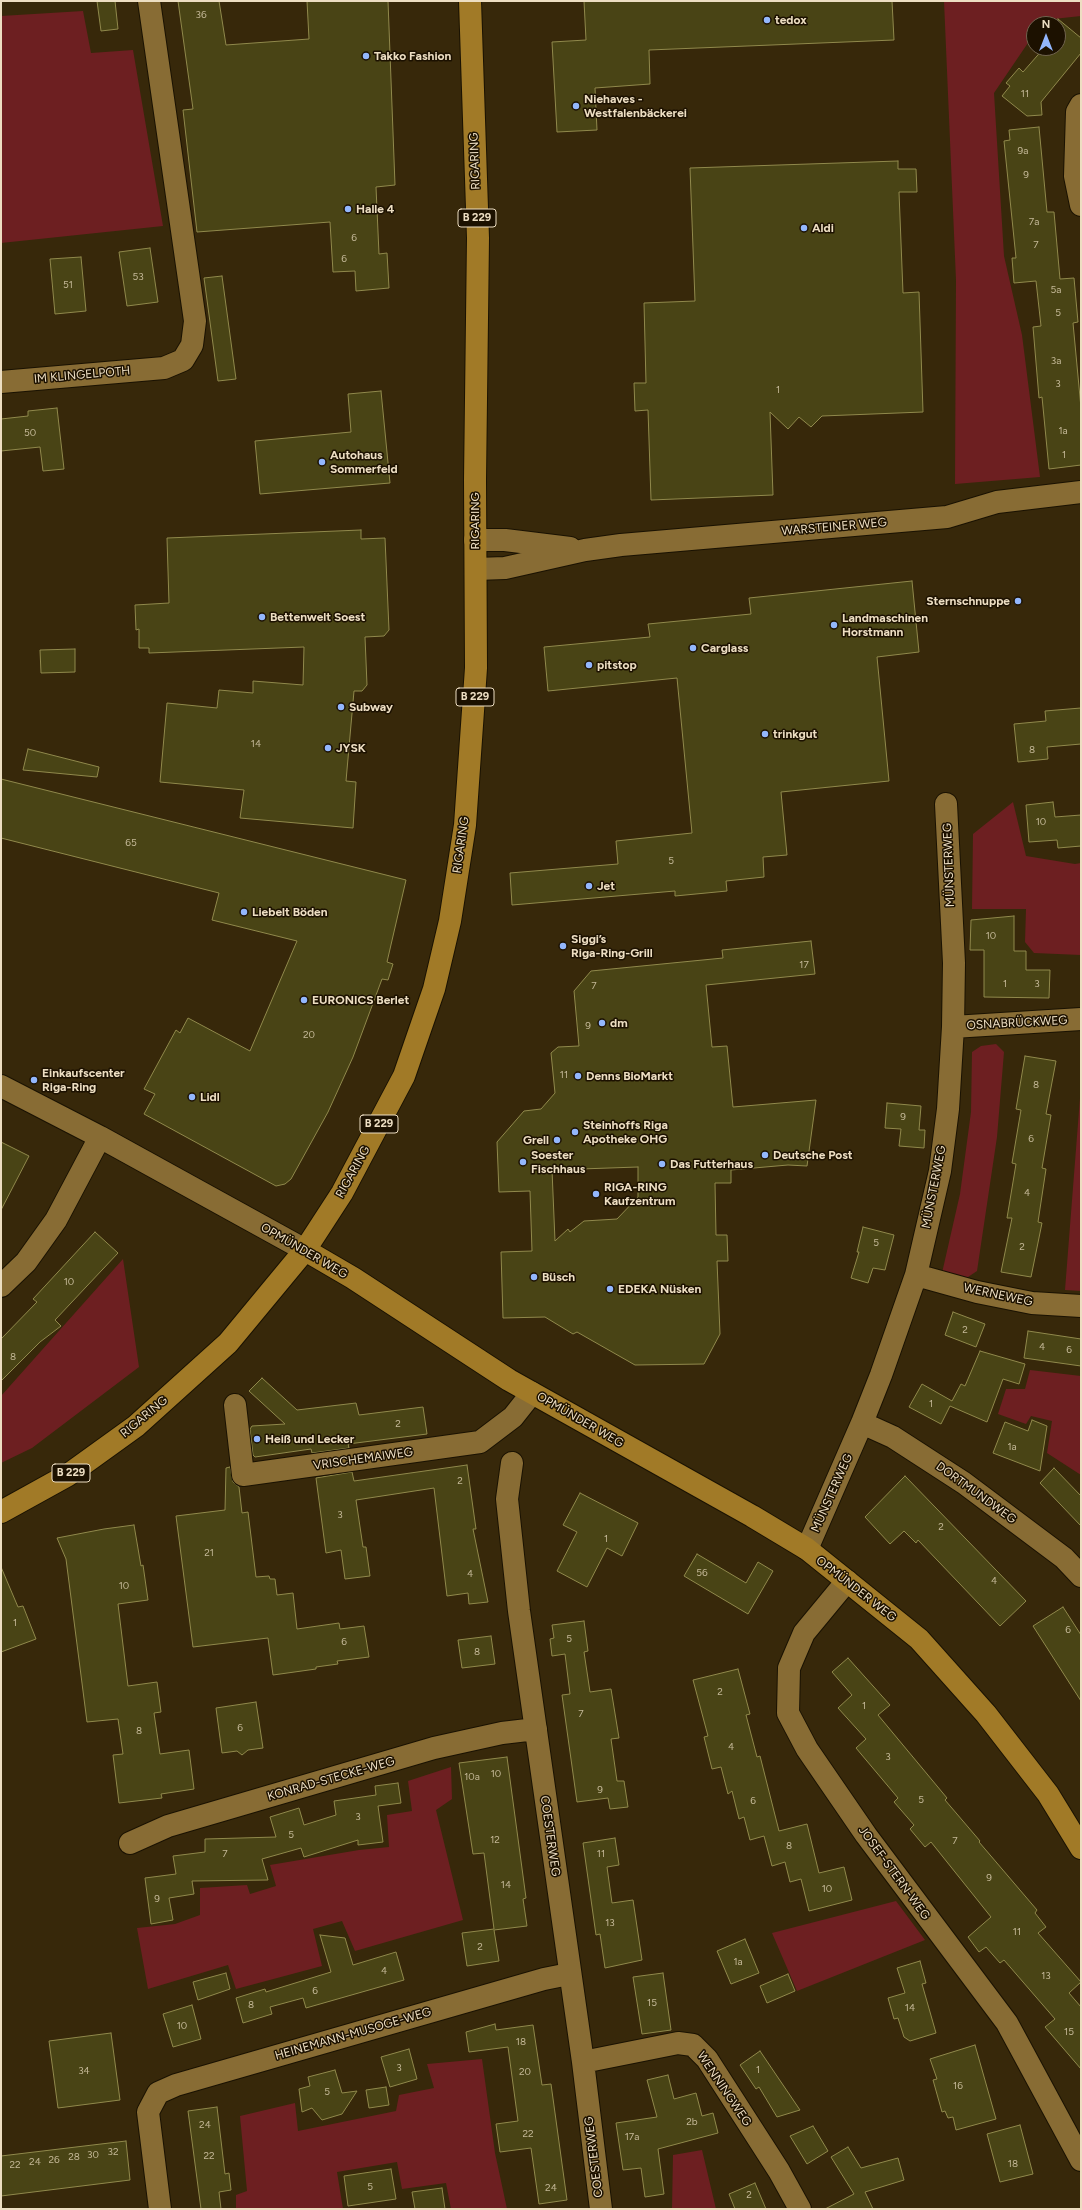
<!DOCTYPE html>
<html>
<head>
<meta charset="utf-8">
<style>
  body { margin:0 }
  #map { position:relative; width:1082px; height:2210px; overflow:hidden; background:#37280a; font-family:Figtree,sans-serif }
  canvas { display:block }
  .frame { position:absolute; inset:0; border:2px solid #eddec2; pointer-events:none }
  .north { position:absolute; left:1026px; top:16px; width:40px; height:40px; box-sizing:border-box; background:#1c1100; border:1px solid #70634e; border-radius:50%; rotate:0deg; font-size:11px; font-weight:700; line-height:16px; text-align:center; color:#eddec2 }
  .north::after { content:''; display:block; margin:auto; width:14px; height:18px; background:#93b7fd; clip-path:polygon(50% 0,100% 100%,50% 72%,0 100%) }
</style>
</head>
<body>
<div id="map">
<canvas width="1082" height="2210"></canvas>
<div class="frame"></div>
<div class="north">N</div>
</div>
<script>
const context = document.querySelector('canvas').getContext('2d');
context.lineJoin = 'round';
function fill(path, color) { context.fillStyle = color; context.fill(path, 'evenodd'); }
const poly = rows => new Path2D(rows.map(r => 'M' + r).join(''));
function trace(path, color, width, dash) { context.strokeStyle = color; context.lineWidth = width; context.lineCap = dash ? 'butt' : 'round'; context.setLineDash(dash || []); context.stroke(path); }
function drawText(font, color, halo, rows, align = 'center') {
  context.font = font + ' Figtree,sans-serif'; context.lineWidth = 3; context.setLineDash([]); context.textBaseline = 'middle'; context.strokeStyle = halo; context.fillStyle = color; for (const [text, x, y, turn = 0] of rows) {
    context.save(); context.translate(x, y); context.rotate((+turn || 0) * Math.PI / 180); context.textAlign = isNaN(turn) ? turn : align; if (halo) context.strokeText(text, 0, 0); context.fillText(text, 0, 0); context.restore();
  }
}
fill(poly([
  [944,1,1081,1,1081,16,1044,20,1041,24,1034,24,1034,34,994,93,1004,256,1022,335,1040,477,955,484,956,280],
  [83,11,91,53,133,50,163,226,1,243,1,16],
  [1013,802,1026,856,1075,864,1081,863,1081,955,1034,953,1025,942,1026,909,972,909,973,834],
  [996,1044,1004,1052,997,1137,977,1271,965,1279,942,1273,960,1194,971,1112,972,1052,981,1046],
  [1081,1085,1081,1291,1065,1290],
  [123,1259,139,1367,32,1448,1,1463,1,1396],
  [1030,1370,1081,1376,1081,1475,1047,1453,1052,1421,1031,1416,1026,1424,998,1414,1006,1389,1025,1389],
  [451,1767,452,1799,436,1810,463,1920,355,1951,342,1921,313,1929,322,1966,236,1989,228,1965,148,1989,137,1928,175,1924,200,1915,200,1888,247,1885,250,1894,276,1886,270,1865,359,1850,389,1847,387,1815,412,1811,408,1781],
  [896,1901,925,1940,797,1991,772,1933],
  [482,2059,495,2153,507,2209,451,2209,446,2183,402,2189,397,2162,337,2172,343,2209,236,2209,236,2195,247,2191,240,2116,295,2103,298,2131,396,2111,399,2095,434,2088,427,2064],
  [702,2150,716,2209,672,2209,673,2155]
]), '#6d1f21');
const building = poly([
  [97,1,115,1,118,29,101,31,97,1],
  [178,1,219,1,226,45,309,39,307,1,388,1,395,185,376,187,379,254,387,253,389,288,356,291,355,271,333,272,330,222,197,232,183,110,193,109,178,1],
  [584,1,892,1,894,40,649,50,650,84,595,88,597,130,557,132,552,42,586,40,584,1],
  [1058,19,1081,38,1081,53,1041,102,1042,115,1027,116,1002,96,1010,86,1006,83,1019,68,1023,72,1044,48,1058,48,1058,19],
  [1039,127,1047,212,1054,212,1060,279,1074,278,1078,322,1073,323,1081,408,1081,465,1049,469,1042,397,1039,398,1033,327,1041,326,1036,281,1014,283,1012,258,1016,258,1004,141,1010,140,1009,130,1039,127],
  [898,161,898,169,916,169,917,192,899,192,903,293,919,292,923,412,822,416,811,427,799,417,788,429,770,412,773,495,651,500,648,410,635,411,634,383,646,383,644,303,695,301,690,168,898,161],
  [150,248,158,302,127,306,119,252,150,248],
  [81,257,86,311,55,314,50,259,81,257],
  [222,276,236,379,218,381,204,278,222,276],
  [381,391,390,483,260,494,255,441,351,432,348,394,381,391],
  [57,408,64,469,43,471,40,447,1,451,1,419,28,416,28,411,57,408],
  [361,530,361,539,385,538,389,630,384,636,365,637,367,685,362,691,354,691,346,781,356,782,353,828,240,818,244,790,160,782,167,703,217,708,219,690,253,693,253,681,303,685,304,647,149,653,149,648,139,648,139,629,136,630,135,605,169,603,167,538,361,530],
  [912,581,919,652,877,657,889,781,781,792,787,855,763,857,764,877,726,881,727,891,675,896,675,891,512,905,510,873,618,864,616,841,692,833,677,678,548,691,544,647,650,637,648,624,751,614,749,598,912,581],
  [75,649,75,672,41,673,40,650,75,649],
  [1081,708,1081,744,1047,747,1048,759,1018,762,1014,724,1046,721,1045,711,1081,708],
  [28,749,99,767,97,777,23,770,28,749],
  [1,779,406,880,387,962,393,964,388,980,382,979,353,1057,328,1112,291,1179,285,1184,276,1186,144,1114,155,1094,144,1089,176,1030,180,1033,188,1018,250,1051,297,941,212,920,219,893,1,838,1,779],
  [1053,802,1055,817,1081,815,1081,846,1058,848,1057,840,1029,842,1026,805,1053,802],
  [1014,916,1014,951,1026,951,1026,970,1050,970,1049,998,984,997,984,950,970,950,971,920,1014,916],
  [811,941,815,974,706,985,712,1047,727,1046,733,1107,816,1100,807,1166,788,1165,731,1170,731,1183,715,1183,716,1235,727,1235,728,1261,717,1261,720,1334,704,1364,635,1365,577,1332,573,1334,545,1317,503,1318,501,1252,532,1251,530,1191,499,1192,497,1142,524,1111,541,1109,555,1093,551,1053,558,1047,579,1046,574,991,591,971,723,958,722,950,811,941],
  [638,1167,638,1197,617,1219,584,1221,570,1232,568,1229,555,1241,552,1170,638,1167],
  [1025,1056,1056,1061,1046,1114,1051,1115,1042,1168,1046,1169,1038,1222,1042,1223,1031,1277,1001,1272,1012,1218,1007,1218,1016,1164,1012,1163,1021,1110,1016,1109,1025,1056],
  [887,1103,921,1106,919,1130,925,1130,924,1148,899,1146,901,1129,885,1128,887,1103],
  [1,1142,29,1156,1,1210,1,1142],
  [863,1227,894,1235,885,1270,873,1268,868,1283,851,1278,859,1252,857,1252,863,1227],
  [95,1232,118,1253,55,1320,61,1326,40,1342,1,1381,1,1339,37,1302,33,1299,95,1232],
  [953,1312,985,1324,976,1347,945,1335,953,1312],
  [1028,1331,1081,1339,1081,1366,1024,1358,1028,1331],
  [980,1351,1025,1364,1019,1384,1003,1379,987,1422,950,1406,941,1424,909,1407,922,1384,952,1401,961,1384,965,1386,980,1351],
  [262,1378,297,1410,356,1403,359,1415,423,1407,427,1434,348,1444,349,1448,312,1453,311,1449,255,1457,253,1455,250,1429,252,1426,285,1424,249,1391,262,1378],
  [1032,1420,1047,1426,1040,1471,993,1453,1005,1422,1028,1431,1032,1420],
  [467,1465,476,1529,473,1529,488,1602,469,1604,468,1593,447,1596,434,1488,356,1500,363,1547,366,1547,370,1576,345,1579,341,1550,326,1553,316,1478,352,1472,354,1481,467,1465],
  [230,1467,233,1482,239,1487,242,1513,248,1512,256,1577,269,1576,270,1579,275,1579,277,1595,293,1593,297,1629,339,1623,340,1629,364,1626,369,1657,337,1661,338,1664,316,1667,316,1669,273,1675,268,1638,193,1647,176,1516,225,1510,226,1468,230,1467],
  [1054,1468,1081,1496,1081,1526,1040,1483,1054,1468],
  [905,1476,1026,1601,1000,1626,918,1540,916,1543,904,1531,890,1544,865,1517,905,1476],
  [580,1493,638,1523,622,1556,607,1548,587,1587,557,1571,577,1532,563,1525,580,1493],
  [134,1525,141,1566,143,1565,148,1600,118,1604,128,1686,157,1682,161,1712,154,1713,160,1754,189,1750,194,1789,161,1794,162,1798,119,1803,113,1755,123,1754,118,1719,87,1722,66,1559,57,1538,104,1529,134,1525],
  [697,1554,746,1583,758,1562,773,1571,748,1614,684,1576,697,1554],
  [1,1567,18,1607,23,1606,36,1639,1,1652,1,1567],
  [1063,1607,1081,1635,1081,1701,1033,1626,1063,1607],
  [584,1621,588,1651,584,1652,590,1692,611,1689,619,1738,611,1739,617,1781,624,1781,628,1807,610,1809,608,1798,577,1802,562,1695,570,1694,565,1654,552,1656,550,1639,554,1638,552,1625,584,1621],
  [491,1636,495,1664,462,1668,458,1640,491,1636],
  [848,1658,890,1705,878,1715,947,1798,945,1800,980,1841,979,1842,1037,1910,1035,1913,1046,1927,1038,1933,1081,1982,1069,1993,1081,2007,1081,2069,1045,2027,1055,2019,1004,1960,1000,1963,986,1947,979,1952,968,1937,991,1917,931,1842,925,1847,910,1829,914,1825,894,1802,898,1798,856,1748,866,1739,838,1708,852,1695,832,1672,848,1658],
  [738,1669,750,1714,746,1715,757,1757,760,1756,779,1831,807,1824,819,1873,844,1867,852,1900,809,1911,801,1879,790,1882,785,1862,772,1866,764,1836,750,1840,744,1817,739,1819,732,1791,728,1794,721,1767,712,1769,704,1737,708,1736,693,1680,738,1669],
  [256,1702,263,1748,248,1750,242,1755,237,1751,222,1753,216,1708,256,1702],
  [507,1757,526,1898,523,1899,527,1926,494,1930,499,1961,467,1966,462,1933,494,1929,484,1853,473,1854,459,1763,507,1757],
  [398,1783,401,1803,378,1806,383,1842,358,1845,358,1840,304,1857,301,1848,262,1859,268,1880,192,1881,194,1894,169,1898,173,1920,151,1924,145,1878,176,1874,173,1856,205,1852,205,1839,276,1837,270,1817,299,1808,304,1825,336,1815,334,1801,376,1795,375,1786,398,1783],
  [615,1838,619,1865,607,1867,612,1903,633,1900,642,1960,605,1968,600,1934,596,1935,583,1843,615,1838],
  [320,1935,345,1938,353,1965,396,1952,404,1980,306,2008,303,1998,270,2007,272,2014,243,2023,236,1998,265,1989,266,1992,331,1972,320,1935],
  [745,1939,759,1973,731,1984,717,1951,745,1939],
  [920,1961,926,1983,922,1984,936,2033,910,2041,904,2037,898,2018,894,2019,888,1998,905,1993,897,1968,920,1961],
  [226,1973,230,1989,198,2000,193,1982,226,1973],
  [663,1973,671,2030,642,2034,633,1977,663,1973],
  [788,1974,795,1991,767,2003,760,1986,788,1974],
  [192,2005,201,2039,173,2047,163,2014,192,2005],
  [495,2024,496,2030,533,2025,542,2085,551,2084,567,2200,539,2204,531,2148,500,2152,496,2124,518,2121,508,2047,469,2052,466,2032,495,2024],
  [111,2033,120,2100,58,2108,49,2041,111,2033],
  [975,2045,996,2119,956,2130,953,2117,948,2118,945,2111,942,2112,933,2080,937,2079,930,2059,975,2045],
  [409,2049,417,2079,390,2087,381,2057,409,2049],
  [760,2051,800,2110,777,2117,759,2087,756,2089,740,2065,760,2051],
  [335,2070,342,2093,357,2091,342,2114,322,2120,312,2108,302,2112,299,2089,310,2086,308,2077,335,2070],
  [668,2075,674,2099,696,2093,702,2116,713,2113,718,2133,658,2149,664,2194,645,2197,641,2168,623,2170,616,2123,657,2117,647,2080,668,2075],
  [386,2087,389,2105,369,2108,366,2090,386,2087],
  [217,2107,225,2174,229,2173,231,2190,219,2192,221,2209,201,2209,188,2111,217,2107],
  [1020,2125,1033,2174,1000,2182,987,2134,1020,2125],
  [813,2126,828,2151,807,2164,790,2136,813,2126],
  [126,2141,130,2180,1,2196,1,2156,126,2141],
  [848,2147,861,2168,898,2158,904,2180,865,2192,873,2209,825,2209,854,2194,831,2157,848,2147],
  [391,2169,396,2199,348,2206,344,2176,391,2169],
  [755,2183,766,2209,735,2209,729,2194,755,2183],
  [442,2188,445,2209,415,2209,412,2192,442,2188]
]);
fill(building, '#494415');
trace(building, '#90894c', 1);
const minor = poly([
  [1081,105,1077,112,1075,176,1081,205],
  [1,382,164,368,183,360,192,345,195,321,149,1],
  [475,540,505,540,570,548],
  [476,569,505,568,585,550,621,545,947,517,997,502,1081,492],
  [953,1027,1081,1019],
  [1,1086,100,1137,305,1250],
  [916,1275,977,1292,1032,1303,1081,1306],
  [1,1286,26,1262,56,1220,100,1137],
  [235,1405,243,1475,480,1442,513,1417,532,1393],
  [862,1423,893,1437,964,1483,1064,1558,1081,1576],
  [512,1463,507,1499,519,1611,583,2062,601,2209],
  [807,1549,862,1423,881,1375,916,1275,940,1171,948,1109,953,1027,954,963,946,804],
  [847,1581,804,1633,789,1668,788,1713,807,1749,866,1835,1007,2023,1081,2160],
  [130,1843,168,1826,434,1748,502,1733,536,1729],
  [583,2062,678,2043,693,2045,707,2059,779,2171,800,2209],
  [160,2209,148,2112,158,2093,176,2085,544,1979,569,1974]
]);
const major = poly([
  [305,1250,353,1278,509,1380,752,1516,807,1549,919,1639,986,1714,1048,1794,1081,1848],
  [1,1512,68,1475,136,1426,228,1343,305,1250,342,1193,404,1076,434,989,450,921,465,825,476,668,475,480,478,238,470,1]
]);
trace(minor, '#1a1202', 24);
trace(major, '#1a1202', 24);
trace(minor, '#886c34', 22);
trace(major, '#a17a27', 22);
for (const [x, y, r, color] of [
  [767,20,4,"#93b7fd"],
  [366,56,4,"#93b7fd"],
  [576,106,4,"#93b7fd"],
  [348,209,4,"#93b7fd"],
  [804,228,4,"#93b7fd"],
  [322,462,4,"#93b7fd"],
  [1018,601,4,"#93b7fd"],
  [262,617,4,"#93b7fd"],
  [834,625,4,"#93b7fd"],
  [693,648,4,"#93b7fd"],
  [589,665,4,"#93b7fd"],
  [341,707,4,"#93b7fd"],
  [765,734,4,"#93b7fd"],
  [328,748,4,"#93b7fd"],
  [589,886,4,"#93b7fd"],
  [244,912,4,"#93b7fd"],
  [563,946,4,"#93b7fd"],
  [304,1000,4,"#93b7fd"],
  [602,1023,4,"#93b7fd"],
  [578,1076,4,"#93b7fd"],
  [34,1080,4,"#93b7fd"],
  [192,1097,4,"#93b7fd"],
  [575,1132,4,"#93b7fd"],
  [557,1140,4,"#93b7fd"],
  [765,1155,4,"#93b7fd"],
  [523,1162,4,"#93b7fd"],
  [662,1164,4,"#93b7fd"],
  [596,1194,4,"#93b7fd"],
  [534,1277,4,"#93b7fd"],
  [610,1289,4,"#93b7fd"],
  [257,1439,4,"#93b7fd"]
]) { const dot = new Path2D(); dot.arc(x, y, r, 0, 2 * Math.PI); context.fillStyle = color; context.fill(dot); trace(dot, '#1c1100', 1.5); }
drawText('10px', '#c4b897', null, [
  ["36",201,15],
  ["11",1025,94],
  ["9a",1023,151],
  ["9",1026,175],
  ["7a",1034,222],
  ["6",354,238],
  ["7",1036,245],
  ["6",344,259],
  ["53",138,277],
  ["51",68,285],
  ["5a",1056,290],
  ["5",1058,313],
  ["3a",1056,361],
  ["3",1058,384],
  ["1",778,390],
  ["1a",1063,431],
  ["50",30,433],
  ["1",1064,455],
  ["14",256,744],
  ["8",1032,750],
  ["10",1041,822],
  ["65",131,843],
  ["5",671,861],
  ["10",991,936],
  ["17",804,965],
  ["1",1005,984],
  ["3",1037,984],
  ["7",594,986],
  ["9",588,1026],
  ["20",309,1035],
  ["11",564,1075],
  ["8",1036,1085],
  ["9",903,1117],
  ["6",1031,1139],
  ["4",1027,1193],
  ["5",876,1243],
  ["2",1022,1247],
  ["10",69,1282],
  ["2",965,1330],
  ["4",1042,1347],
  ["6",1069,1350],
  ["8",13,1357],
  ["1",931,1404],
  ["2",398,1424],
  ["1a",1012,1447],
  ["2",460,1481],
  ["3",340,1515],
  ["2",941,1527],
  ["1",606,1539],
  ["21",209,1553],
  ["56",702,1573],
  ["4",470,1574],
  ["4",994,1581],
  ["10",124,1586],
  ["1",15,1623],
  ["6",1068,1630],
  ["5",569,1639],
  ["6",344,1642],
  ["8",477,1652],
  ["2",720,1692],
  ["1",864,1706],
  ["7",581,1714],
  ["6",240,1728],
  ["8",139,1731],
  ["4",731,1747],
  ["3",888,1757],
  ["10",496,1774],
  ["10a",472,1777],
  ["9",600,1790],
  ["5",921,1800],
  ["6",753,1801],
  ["3",358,1817],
  ["5",291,1835],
  ["12",495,1840],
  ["7",955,1841],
  ["8",789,1846],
  ["7",225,1854],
  ["11",601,1854],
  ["9",989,1878],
  ["14",506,1885],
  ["10",827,1889],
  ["9",157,1899],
  ["13",610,1923],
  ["11",1017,1932],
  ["2",480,1947],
  ["1a",738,1962],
  ["4",384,1971],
  ["13",1046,1976],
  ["6",315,1991],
  ["15",652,2003],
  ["8",251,2005],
  ["14",910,2008],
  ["10",182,2026],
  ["15",1069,2032],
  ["18",521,2042],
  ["3",399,2068],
  ["1",758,2070],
  ["34",84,2071],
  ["20",525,2072],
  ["16",958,2086],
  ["5",327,2092],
  ["2b",692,2122],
  ["24",205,2125],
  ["22",528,2134],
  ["17a",632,2137],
  ["32",113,2152],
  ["30",93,2155],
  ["22",209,2156],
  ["28",74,2157],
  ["26",54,2160],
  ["24",35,2162],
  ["18",1013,2164],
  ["22",15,2165],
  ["5",370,2187],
  ["24",551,2188],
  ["2",749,2195]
]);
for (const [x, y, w] of [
  [477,218,38],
  [475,697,38],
  [379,1124,38],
  [71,1473,38]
]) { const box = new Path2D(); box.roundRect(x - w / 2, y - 9, w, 18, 3); context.fillStyle = '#1c1100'; context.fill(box); trace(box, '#eddec2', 1); }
drawText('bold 11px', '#eddec2', null, [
  ["B 229",477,218],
  ["B 229",475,697],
  ["B 229",379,1124],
  ["B 229",71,1473]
]);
drawText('bold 12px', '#eddec2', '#1c1100', [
  ["tedox",775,20],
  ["Takko Fashion",374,56],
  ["Niehaves -",584,99],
  ["Westfalenbäckerei",584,113],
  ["Halle 4",356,209],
  ["Aldi",812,228],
  ["Autohaus",330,455],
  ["Sommerfeld",330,469],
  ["Sternschnuppe",1010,601,"right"],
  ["Bettenwelt Soest",270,617],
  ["Landmaschinen",842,618],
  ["Horstmann",842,632],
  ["Carglass",701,648],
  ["pitstop",597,665],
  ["Subway",349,707],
  ["trinkgut",773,734],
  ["JYSK",336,748],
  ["Jet",597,886],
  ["Liebelt Böden",252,912],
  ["Siggi’s",571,939],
  ["Riga-Ring-Grill",571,953],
  ["EURONICS Berlet",312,1000],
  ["dm",610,1023],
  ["Einkaufscenter",42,1073],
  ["Riga-Ring",42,1087],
  ["Denns BioMarkt",586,1076],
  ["Lidl",200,1097],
  ["Steinhoffs Riga",583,1125],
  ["Apotheke OHG",583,1139],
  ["Grell",549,1140,"right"],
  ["Soester",531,1155],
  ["Fischhaus",531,1169],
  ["Deutsche Post",773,1155],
  ["Das Futterhaus",670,1164],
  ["RIGA-RING",604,1187],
  ["Kaufzentrum",604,1201],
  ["Büsch",542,1277],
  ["EDEKA Nüsken",618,1289],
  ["Heiß und Lecker",265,1439]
], 'left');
drawText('12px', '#eddec2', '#1c1100', [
  ["RIGARING",475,161,-92],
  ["IM KLINGELPOTH",82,375,-5],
  ["RIGARING",475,521,-90],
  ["WARSTEINER WEG",834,527,-5],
  ["RIGARING",461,845,-82],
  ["MÜNSTERWEG",949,865,-92],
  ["OSNABRÜCKWEG",1017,1023,-3],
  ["RIGARING",353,1172,-61],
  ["MÜNSTERWEG",934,1187,-79],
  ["OPMÜNDER WEG",304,1251,30],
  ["WERNEWEG",998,1295,12],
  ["RIGARING",144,1417,-40],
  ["OPMÜNDER WEG",580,1420,30],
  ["VRISCHEMAIWEG",363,1459,-8],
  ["MÜNSTERWEG",832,1493,-66],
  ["DORTMUNDWEG",976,1493,36],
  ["OPMÜNDER WEG",856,1589,38],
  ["KONRAD-STECKE-WEG",331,1779,-16],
  ["COESTERWEG",550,1836,82],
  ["JOSEF-STERN-WEG",894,1873,54],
  ["HEINEMANN-MUSOGE-WEG",353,2034,-16],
  ["WENNINGWEG",724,2089,56],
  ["COESTERWEG",594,2157,-97]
]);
</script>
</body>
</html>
